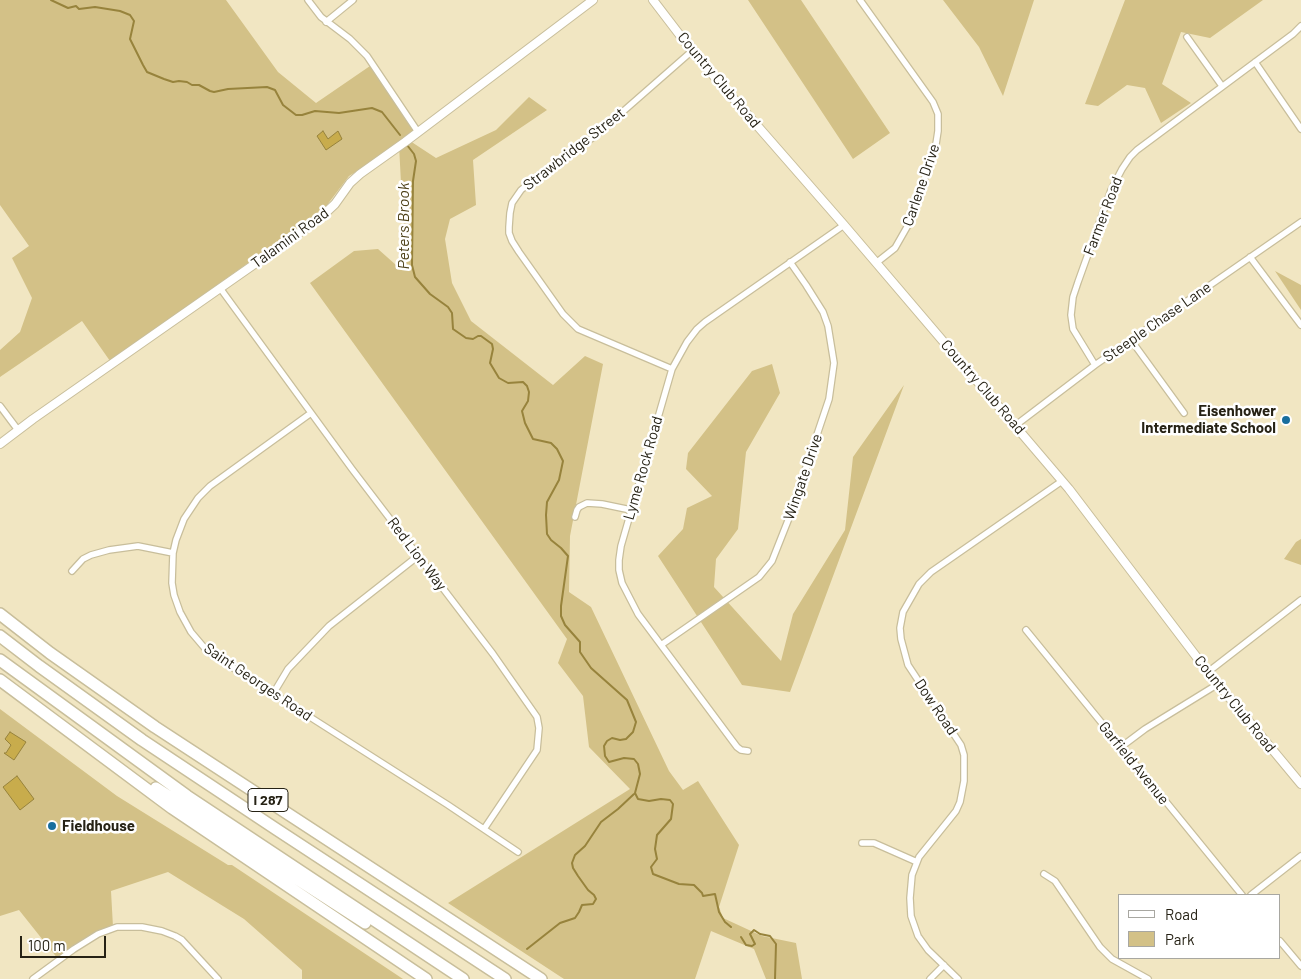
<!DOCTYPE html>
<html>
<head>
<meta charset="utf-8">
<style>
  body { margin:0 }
  #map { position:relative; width:1301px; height:979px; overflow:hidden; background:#f1e6c2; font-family:Barlow,sans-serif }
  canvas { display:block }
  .legend { position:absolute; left:1118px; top:894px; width:162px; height:65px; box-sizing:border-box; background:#fff; border:1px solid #a8a7a1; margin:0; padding:6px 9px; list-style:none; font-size:15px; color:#262215 }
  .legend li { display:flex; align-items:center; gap:10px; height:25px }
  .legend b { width:25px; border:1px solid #a8a7a1 }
  .scale { position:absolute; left:20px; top:936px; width:86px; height:22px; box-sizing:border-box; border:2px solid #262215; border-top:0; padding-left:6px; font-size:15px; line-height:18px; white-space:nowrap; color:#262215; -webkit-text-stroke:4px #fff; paint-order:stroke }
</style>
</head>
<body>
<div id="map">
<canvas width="1301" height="979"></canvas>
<ul class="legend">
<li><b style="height:6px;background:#fff"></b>Road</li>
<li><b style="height:14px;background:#d3c187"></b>Park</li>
</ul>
<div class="scale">100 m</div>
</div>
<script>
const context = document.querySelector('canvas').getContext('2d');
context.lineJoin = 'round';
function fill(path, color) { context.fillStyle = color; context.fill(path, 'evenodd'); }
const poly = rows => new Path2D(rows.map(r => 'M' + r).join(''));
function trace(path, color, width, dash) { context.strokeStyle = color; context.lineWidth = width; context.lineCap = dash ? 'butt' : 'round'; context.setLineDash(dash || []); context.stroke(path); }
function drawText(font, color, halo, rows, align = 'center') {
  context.font = font + ' Barlow,sans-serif'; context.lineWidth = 5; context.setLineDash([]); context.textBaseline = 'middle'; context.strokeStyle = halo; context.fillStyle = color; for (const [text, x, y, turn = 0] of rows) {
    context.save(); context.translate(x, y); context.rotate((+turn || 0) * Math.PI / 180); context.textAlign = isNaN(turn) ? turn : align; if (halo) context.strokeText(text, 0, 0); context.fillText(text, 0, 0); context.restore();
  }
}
fill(poly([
  [0,0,226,0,278,72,316,103,370,66,419,131,407,139,436,158,496,130,529,97,547,110,473,160,476,205,450,219,445,239,452,283,471,321,553,385,585,356,603,364,570,536,569,592,591,607,669,771,683,790,698,781,739,845,719,907,723,918,762,936,796,943,802,979,766,979,754,949,711,931,695,979,564,979,448,903,630,789,589,747,583,696,558,663,567,639,310,283,354,251,378,249,396,265,405,259,399,145,349,176,324,209,110,361,82,321,0,377,0,350,20,332,32,298,12,258,29,246,0,205],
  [748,0,801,0,890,133,853,159],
  [943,0,1034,0,1003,96,979,47],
  [1125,0,1263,0,1210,38,1181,32,1162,84,1191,103,1161,123,1145,88,1127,85,1098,106,1085,104],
  [1275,271,1301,285,1301,310],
  [772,364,780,393,746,452,738,529,716,559,714,587,781,661,793,614,845,530,853,457,904,385,790,692,742,685,658,556,683,529,687,508,712,496,686,469,688,453,752,371],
  [1301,539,1301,565,1284,559,1296,542],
  [0,709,117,796,228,865,232,865,403,979,302,979,302,970,244,919,168,872,111,891,113,927,58,959,19,910,0,916]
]), '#d3c187');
const water = poly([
  [323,131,328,139,338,131,342,139,326,150,317,136,323,131],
  [10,732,26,742,14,760,4,753,6,753,11,745,5,739,10,732],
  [17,776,34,799,20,810,3,787,17,776]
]);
fill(water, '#c8ac4c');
trace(water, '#97833c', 1);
trace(poly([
  [51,0,68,8,76,6,79,9,95,7,120,11,130,15,134,21,130,39,143,65,147,72,164,79,173,82,179,81,187,82,192,85,199,85,210,91,214,92,228,89,267,87,275,90,283,105,296,115,302,115,315,111,339,113,372,108,382,112,400,135],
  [407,145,414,154,416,161,413,181,412,265,415,277,430,294,448,307,452,313,453,329,466,338,473,339,478,336,481,336,492,344,493,349,490,363,499,378,508,383,523,382,527,386,529,392,528,401,522,411,525,423,533,439,551,443,557,449,563,461,559,480,547,502,546,515,547,534,551,540,561,548,568,556,561,606,561,616,565,625,580,642,580,652,591,668,627,700,636,722,633,732,626,739,620,740,612,738,607,741,604,746,605,756,609,762,624,758,634,759,638,764,640,774,635,793,638,799,649,801,661,799,670,800,673,804,671,819,657,835,655,849,657,859,651,867,653,874,679,884,694,885,702,893,703,896,715,894,719,912,725,922,731,927],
  [741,937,746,945,752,946,755,944,750,934,754,930,760,934,770,936,776,944,775,979],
  [527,949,560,923,575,918,579,912,582,905,593,904,596,899,594,895,588,890,578,876,573,868,572,863,575,855,585,846,601,822,618,809,634,794]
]), '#97833c', 2);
const minor = poly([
  [308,0,321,17,350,39,367,56,418,132],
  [860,0,933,102,938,114,938,131,936,144,911,220,895,248,876,263],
  [326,22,353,0],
  [1187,37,1222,86],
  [1255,62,1301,129],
  [1250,257,1301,325],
  [220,288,352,469,493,654,537,717,539,728,537,750,484,829],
  [1131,340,1184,413],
  [1095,365,1073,329,1071,315,1073,297,1078,282,1111,190,1122,169,1130,157,1137,150,1293,34,1301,26],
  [672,369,578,329,563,314,519,252,512,241,509,233,509,227,510,213,512,203,521,190,538,176,595,136,692,51],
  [0,406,18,430],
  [311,413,210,486,198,498,184,519,176,540,173,553,172,583,174,595,180,612,191,632,208,652,448,805,518,852],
  [1016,425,1095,365,1301,222],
  [575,517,577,510,579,507,587,503,602,504,631,510],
  [72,571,83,559,91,555,109,550,138,546,173,553],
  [1026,630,1242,895],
  [661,645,759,577,772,561,789,518,829,399,834,363,828,326,823,312,806,285,790,262],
  [1208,672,1301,600],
  [273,694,288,669,329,626,418,556],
  [1121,747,1145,729,1218,684],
  [748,751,741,750,737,747,638,614,622,583,619,570,619,560,621,546,672,369,687,342,697,329,705,322,844,225],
  [862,843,874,843,917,862],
  [1044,874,1055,881,1100,947,1112,959,1148,979],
  [1251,895,1301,856],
  [1280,941,1301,966],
  [33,979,74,949,98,934,117,927,142,927,162,931,175,936,182,940,218,979],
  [930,979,944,965],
  [958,979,928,950,918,936,911,916,910,898,912,875,919,857,948,821,956,811,960,802,964,781,964,755,961,745,947,724,908,665,901,639,900,628,903,612,919,584,931,572,1062,481]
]);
const tertiary = poly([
  [653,0,692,51,844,225,1069,489,1208,672,1301,784],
  [0,444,33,419,319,219,335,204,350,183,360,174,405,142,593,0]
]);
const motorway = poly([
  [0,614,50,653,155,727,541,979],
  [0,636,39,666,142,740,276,829,505,979],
  [0,660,187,796,463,979],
  [0,680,172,808,426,979],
  [156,788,365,923]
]);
trace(minor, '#c8be9b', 8);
trace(tertiary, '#c8be9b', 10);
trace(motorway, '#c8be9b', 14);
trace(minor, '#fff', 5.5);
trace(tertiary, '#fff', 8);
trace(motorway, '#fff', 11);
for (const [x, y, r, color] of [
  [1286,420,5,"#186e9e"],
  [52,826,5,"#186e9e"]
]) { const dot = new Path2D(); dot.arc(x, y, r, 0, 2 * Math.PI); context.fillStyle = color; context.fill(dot); trace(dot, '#fff', 2); }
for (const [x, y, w] of [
  [268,800,40]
]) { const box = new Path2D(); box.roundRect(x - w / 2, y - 11.5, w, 23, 4); context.fillStyle = '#fff'; context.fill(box); trace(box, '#262215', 1); }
drawText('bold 14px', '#262215', null, [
  ["I 287",268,800]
]);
drawText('15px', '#262215', '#fff', [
  ["Country Club Road",719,80,50],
  ["Strawbridge Street",574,149,-38],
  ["Carlene Drive",921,185,-71],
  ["Farmer Road",1103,216,-69],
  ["Talamini Road",290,238,-36],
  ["Steeple Chase Lane",1157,322,-35],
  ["Country Club Road",983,387,49],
  ["Lyme Rock Road",643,468,-74],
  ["Wingate Drive",803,477,-71],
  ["Red Lion Way",417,554,53],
  ["Saint Georges Road",258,682,34],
  ["Country Club Road",1235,704,51],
  ["Dow Road",936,707,56],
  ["Garfield Avenue",1134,763,51]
]);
drawText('bold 15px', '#262215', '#fff', [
  ["Eisenhower",1276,411],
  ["Intermediate School",1276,428],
  ["Fieldhouse",62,826,"left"]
], 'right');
drawText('italic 16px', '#4f431b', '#fff', [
  ["Peters Brook",404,226,-90]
]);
</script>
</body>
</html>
